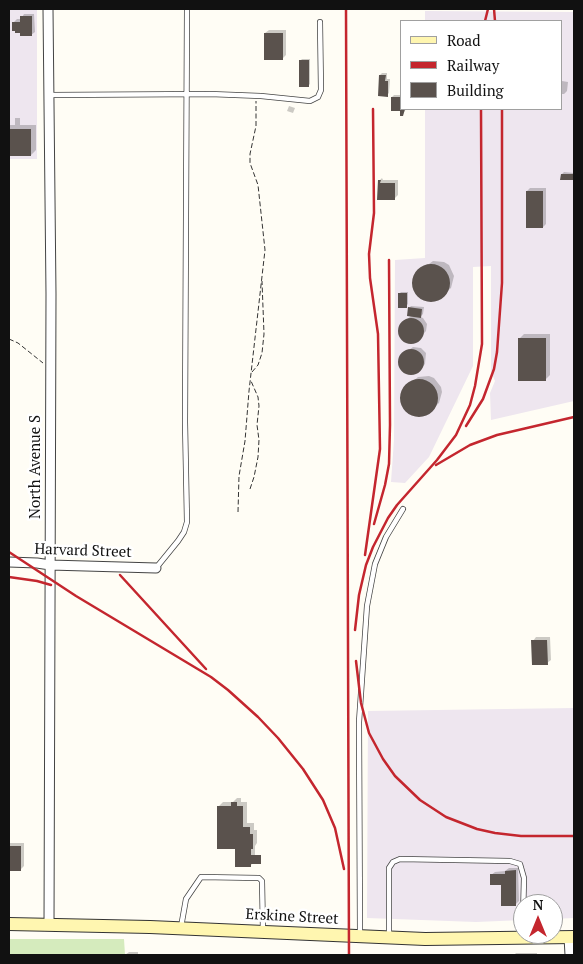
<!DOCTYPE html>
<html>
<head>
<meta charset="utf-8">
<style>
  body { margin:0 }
  #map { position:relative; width:583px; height:964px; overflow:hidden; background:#fffdf5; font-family:"PT Serif",serif }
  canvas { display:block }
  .frame { position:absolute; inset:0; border:10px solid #111; pointer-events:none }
  .legend { position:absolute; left:400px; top:20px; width:162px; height:90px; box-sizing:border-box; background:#fff; border:1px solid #a0a0a0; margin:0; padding:6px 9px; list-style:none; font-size:15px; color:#111 }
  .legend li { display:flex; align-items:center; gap:10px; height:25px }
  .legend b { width:25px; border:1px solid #a0a0a0 }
  .north { position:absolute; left:513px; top:894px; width:50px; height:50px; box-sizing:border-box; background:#fff; border:1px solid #a0a0a0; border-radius:50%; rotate:0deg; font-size:14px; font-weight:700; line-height:20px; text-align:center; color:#111 }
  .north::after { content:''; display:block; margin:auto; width:18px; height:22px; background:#c4262e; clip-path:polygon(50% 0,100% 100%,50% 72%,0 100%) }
</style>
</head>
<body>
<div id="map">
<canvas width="583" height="964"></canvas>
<div class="frame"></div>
<ul class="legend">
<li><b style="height:6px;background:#fff6b0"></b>Road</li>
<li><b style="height:6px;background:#c4262e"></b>Railway</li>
<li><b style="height:14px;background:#5a524d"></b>Building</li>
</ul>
<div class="north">N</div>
</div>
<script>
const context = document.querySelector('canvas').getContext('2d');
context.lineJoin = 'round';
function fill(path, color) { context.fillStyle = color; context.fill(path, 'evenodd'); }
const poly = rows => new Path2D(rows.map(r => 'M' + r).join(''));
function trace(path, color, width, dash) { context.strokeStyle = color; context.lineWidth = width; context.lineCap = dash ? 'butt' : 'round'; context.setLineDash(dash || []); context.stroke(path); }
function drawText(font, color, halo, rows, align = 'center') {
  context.font = font + ' "PT Serif",serif'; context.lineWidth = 5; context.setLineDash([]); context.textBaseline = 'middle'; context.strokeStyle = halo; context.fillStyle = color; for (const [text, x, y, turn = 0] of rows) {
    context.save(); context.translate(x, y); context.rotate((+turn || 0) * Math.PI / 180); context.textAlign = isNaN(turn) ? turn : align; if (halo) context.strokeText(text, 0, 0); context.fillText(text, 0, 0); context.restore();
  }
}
fill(poly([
  [9,9,37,9,37,159,9,159],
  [425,11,574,12,574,401,491,420,490,393,495,381,491,371,491,266,473,267,473,366,429,457,405,483,391,482,394,440,395,260,425,258,425,109,562,109,562,21,425,21],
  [574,708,574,918,553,919,553,904,523,904,523,920,476,922,367,918,368,711]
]), '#eee6ef');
fill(poly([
  [9,939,124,939,125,955,9,955]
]), '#d5ebbd');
fill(poly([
  [24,14,34,14,35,32,31,35,21,32,13,23,17,19,21,19],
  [269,30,286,30,286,55,283,58,265,33],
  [302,59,310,59,310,84,308,86,300,61],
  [382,73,387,73,387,79,390,79,389,93,387,95,380,75],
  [562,81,568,82,567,91,564,94,562,94],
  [394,95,402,95,402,109,406,109,403,114,392,97],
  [289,106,295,108,293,113,287,111],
  [15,118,20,118,20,125,36,125,36,150,31,155,9,155,9,125,15,125],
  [564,172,574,173,574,179,562,179,562,174],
  [382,178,383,180,398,180,398,195,394,199,379,199,379,181],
  [530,188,546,188,546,224,543,227,527,191],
  [433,261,444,262,449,265,454,276,451,288,436,300,424,299,416,292,414,287,415,276,418,272],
  [401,292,408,292,408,304,406,306,399,294],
  [411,306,424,307,423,314,420,317,423,318,427,324,426,331,417,341,410,342,403,339,400,332,402,324,412,315,409,308],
  [524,334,550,334,550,375,546,379,519,339],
  [413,347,421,348,426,353,425,364,416,373,405,372,399,363,402,355],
  [429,376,434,378,441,387,442,392,439,403,425,415,420,416,409,412,402,402,404,390,418,377],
  [536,637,550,637,551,660,547,663,533,641],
  [237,798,241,798,241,802,247,802,247,823,254,823,254,830,257,830,257,843,255,846,255,855,261,855,261,862,253,863,250,866,236,848,218,807,223,802,233,802],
  [9,843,24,843,24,866,21,869,9,870],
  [509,868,518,868,519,901,515,905,502,884,491,875,495,872,505,871],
  [129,952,138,952,138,955,125,955],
  [516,953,537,953,537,955,514,955]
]), '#0003');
fill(poly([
  [20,16,32,16,32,36,20,36,20,33,15,33,15,31,12,31,12,22,20,22],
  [264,33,283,33,283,60,264,60],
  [299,60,309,60,309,87,299,87],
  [379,75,386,75,385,81,388,81,388,97,378,96],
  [391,97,402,97,402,109,405,109,403,116,400,116,400,111,391,111],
  [9,129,31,129,31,156,9,156],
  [561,174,574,174,574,180,560,180],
  [378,180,381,180,380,183,395,183,395,200,377,200],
  [526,191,543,191,543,228,526,228],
  '412 283a19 19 0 1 1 38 0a19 19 0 1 1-38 0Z',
  [398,293,407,293,407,308,398,308],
  [408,307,422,309,421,318,407,316],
  '398 331a13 13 0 1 1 26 0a13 13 0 1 1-26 0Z',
  [518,338,546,338,546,381,518,381],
  '398 362a13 13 0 1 1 26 0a13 13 0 1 1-26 0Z',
  '400 398a19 19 0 1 1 38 0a19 19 0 1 1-38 0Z',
  [531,640,547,640,548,665,532,665],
  [231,802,237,802,237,806,243,806,243,827,250,827,250,834,253,834,253,849,251,849,251,867,235,867,235,849,217,849,217,806,231,806],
  [9,846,21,846,21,871,9,871],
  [251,855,261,855,261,864,251,864],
  [516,870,516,906,501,906,501,885,490,885,490,874,505,874,505,871]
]), '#5a524d');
const lane = poly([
  [50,95,210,94,261,96,310,101,318,97,321,90,320,22],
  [156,568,178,541,184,532,187,522,185,422,187,9],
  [181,927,186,899,201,877,259,878,262,881,263,931],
  [360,935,359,722,367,606,375,564,386,537,403,509],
  [389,937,389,868,393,862,400,859,510,861,520,864,524,878,523,916]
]);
const street = poly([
  [48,9,51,294,49,924],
  [9,562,37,563,50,565,156,568],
  [569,937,570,955]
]);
const secondary = poly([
  [9,924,150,927,425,939,574,937]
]);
trace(lane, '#444', 6);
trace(street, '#444', 11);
trace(secondary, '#333', 14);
trace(poly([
  [9,339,18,343,43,363],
  [252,372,258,365,262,353,264,334,262,281],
  [250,489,254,477,258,457,259,440,257,425,259,406,258,397,251,381],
  [238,512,239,476,245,441,249,391,265,250,258,185,250,163,250,154,256,126,256,101]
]), '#333', 1, [5, 2.5]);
trace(lane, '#fff', 4.5);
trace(street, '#fff', 9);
trace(secondary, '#fff6b0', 12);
trace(poly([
  [346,9,349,955],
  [494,9,495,21],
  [485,21,488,9],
  [466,426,483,399,494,369,497,352,502,283,502,109],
  [436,465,470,445,497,435,574,417],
  [374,524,385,485,389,464,390,425,389,260],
  [9,552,76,596,211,677,228,690,258,717,278,738,303,769,323,800,335,828,344,869],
  [365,555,380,449,378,334,370,278,369,254,374,213,373,109],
  [120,575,206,669],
  [9,577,37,581,51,585],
  [355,630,359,595,366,565,373,547,388,518,397,505,437,460,456,435,470,405,475,386,482,344,481,109],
  [356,661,361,703,369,733,383,759,395,776,420,800,446,817,477,829,495,833,521,836,574,836]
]), '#c4262e', 2.5);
drawText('15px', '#111', '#fff', [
  ["North Avenue S",36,467,-90],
  ["Harvard Street",83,551,2],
  ["Erskine Street",292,917,3]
]);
</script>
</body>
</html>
